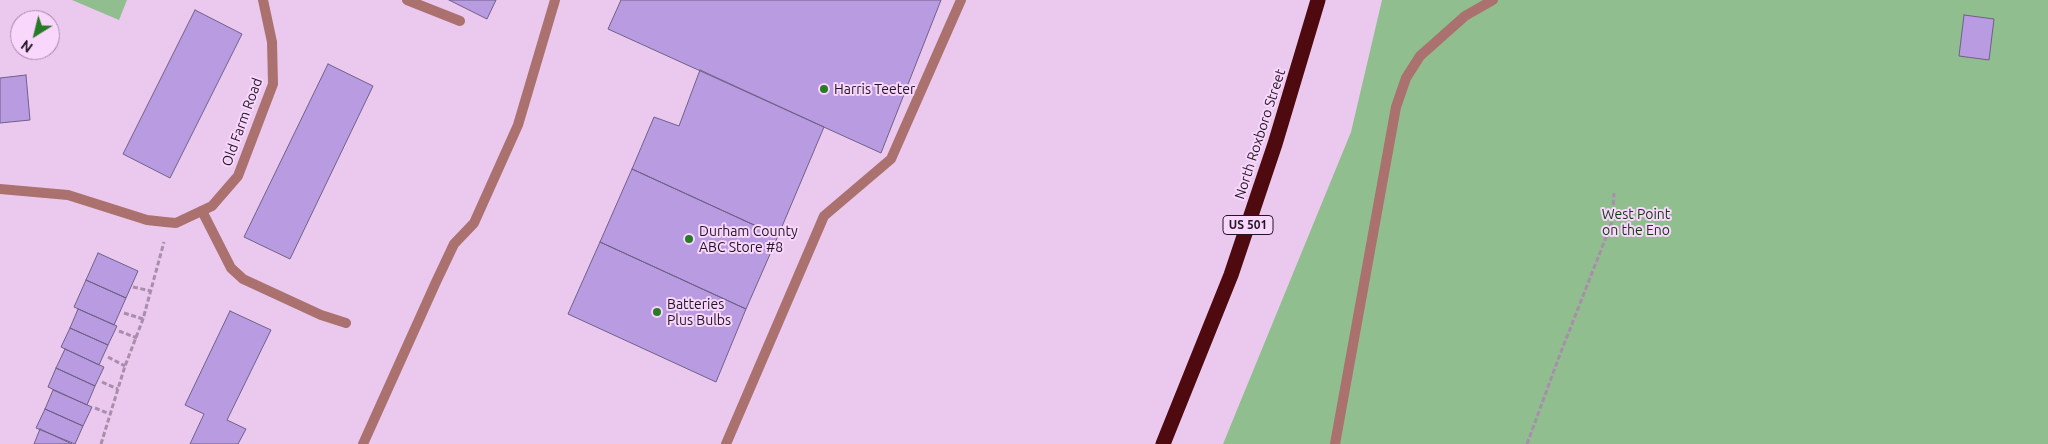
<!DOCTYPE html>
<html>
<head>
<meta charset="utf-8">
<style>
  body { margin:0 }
  #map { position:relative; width:2048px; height:444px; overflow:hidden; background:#ebc9ef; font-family:Ubuntu,sans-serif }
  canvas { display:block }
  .north { position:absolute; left:10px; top:10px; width:50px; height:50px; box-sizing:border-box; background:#f9d6fc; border:1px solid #a389a5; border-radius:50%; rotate:216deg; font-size:14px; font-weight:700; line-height:20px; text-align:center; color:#211623 }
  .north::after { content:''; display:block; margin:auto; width:18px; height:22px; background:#277a26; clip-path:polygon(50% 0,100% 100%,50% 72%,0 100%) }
</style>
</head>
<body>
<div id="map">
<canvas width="2048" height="444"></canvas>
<div class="north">N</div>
</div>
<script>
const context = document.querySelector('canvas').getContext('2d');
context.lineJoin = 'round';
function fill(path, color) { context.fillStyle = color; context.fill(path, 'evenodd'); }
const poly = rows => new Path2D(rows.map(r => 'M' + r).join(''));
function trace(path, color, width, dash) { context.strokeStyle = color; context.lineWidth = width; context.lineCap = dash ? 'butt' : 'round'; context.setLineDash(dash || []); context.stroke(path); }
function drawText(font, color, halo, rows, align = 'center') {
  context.font = font + ' Ubuntu,sans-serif'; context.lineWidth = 4; context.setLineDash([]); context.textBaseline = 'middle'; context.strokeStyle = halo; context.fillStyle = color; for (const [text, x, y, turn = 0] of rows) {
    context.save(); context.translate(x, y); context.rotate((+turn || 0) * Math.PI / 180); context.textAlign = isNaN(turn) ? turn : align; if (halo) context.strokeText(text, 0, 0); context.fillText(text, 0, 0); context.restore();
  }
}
fill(poly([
  [72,0,127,0,119,20],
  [1382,0,2048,0,2048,444,1223,444,1351,132]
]), '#91be8e');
const building = poly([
  [449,0,496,0,487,19,449,0],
  [621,0,941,0,881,153,608,29,621,0],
  [195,10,242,34,170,178,123,154,195,10],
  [1964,15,1994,19,1989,60,1959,56,1964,15],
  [328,64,373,86,290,259,244,237,328,64],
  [700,70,824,127,778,236,632,169,654,117,679,126,700,70],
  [26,75,30,120,0,123,0,78,26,75],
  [632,169,778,236,746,309,600,242,632,169],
  [600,242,746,309,716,382,568,314,600,242],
  [98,253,138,271,126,298,86,280,98,253],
  [86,280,126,298,114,325,74,307,86,280],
  [78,309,117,326,108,345,70,328,78,309],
  [230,311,271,330,227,420,246,429,238,444,190,444,204,414,185,405,230,311],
  [70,328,108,345,99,365,61,347,70,328],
  [65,349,104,367,95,386,56,368,65,349],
  [56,368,95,386,87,405,48,387,56,368],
  [53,390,92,407,83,426,45,409,53,390],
  [45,409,83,426,75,444,36,428,45,409],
  [40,429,72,444,34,444,40,429]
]);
fill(building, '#b89be1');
trace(building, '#706087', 1);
trace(poly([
  [133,287,151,291],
  [124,313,143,319],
  [119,331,137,338],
  [108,357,125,366],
  [102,382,118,389],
  [95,408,110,414],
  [101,444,125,366,143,319,164,242],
  [1527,444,1559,357,1612,222,1614,193]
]), '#a88eac', 3, [5, 2.5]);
trace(poly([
  [407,0,460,21],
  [202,211,231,268,243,279,321,315,346,323],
  [363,444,436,282,454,244,474,223,518,125,555,0],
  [726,444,824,216,891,159,961,0],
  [1335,444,1396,107,1406,78,1420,56,1465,16,1493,0]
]), '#aa716e', 10);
trace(poly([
  [0,189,68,195,147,220,165,222,176,223,212,206,238,176,273,84,272,42,263,0]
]), '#aa716e', 10);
trace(poly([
  [1163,444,1231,275,1275,144,1318,0]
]), '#4e0a0f', 15);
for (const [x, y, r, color] of [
  [824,89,5,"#277a26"],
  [689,239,5,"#277a26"],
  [657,312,5,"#277a26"]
]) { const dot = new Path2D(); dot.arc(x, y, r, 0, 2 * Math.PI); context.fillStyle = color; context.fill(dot); trace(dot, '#f9d6fc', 2); }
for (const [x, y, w] of [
  [1248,225,50]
]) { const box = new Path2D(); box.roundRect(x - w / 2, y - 9.5, w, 19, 4); context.fillStyle = '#f9d6fc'; context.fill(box); trace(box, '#211623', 1); }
drawText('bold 12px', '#211623', null, [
  ["US 501",1248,225]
]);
drawText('14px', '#211623', '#f9d6fc', [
  ["Harris Teeter",834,89],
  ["Durham County",699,231],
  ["ABC Store #8",699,247],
  ["Batteries",667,304],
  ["Plus Bulbs",667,320]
], 'left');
drawText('14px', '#211623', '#f9d6fc', [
  ["Old Farm Road",242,122,-70],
  ["North Roxboro Street",1260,134,-72]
]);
drawText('14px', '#123911', '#f9d6fc', [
  ["West Point",1636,214],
  ["on the Eno",1636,230]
]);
</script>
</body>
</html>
